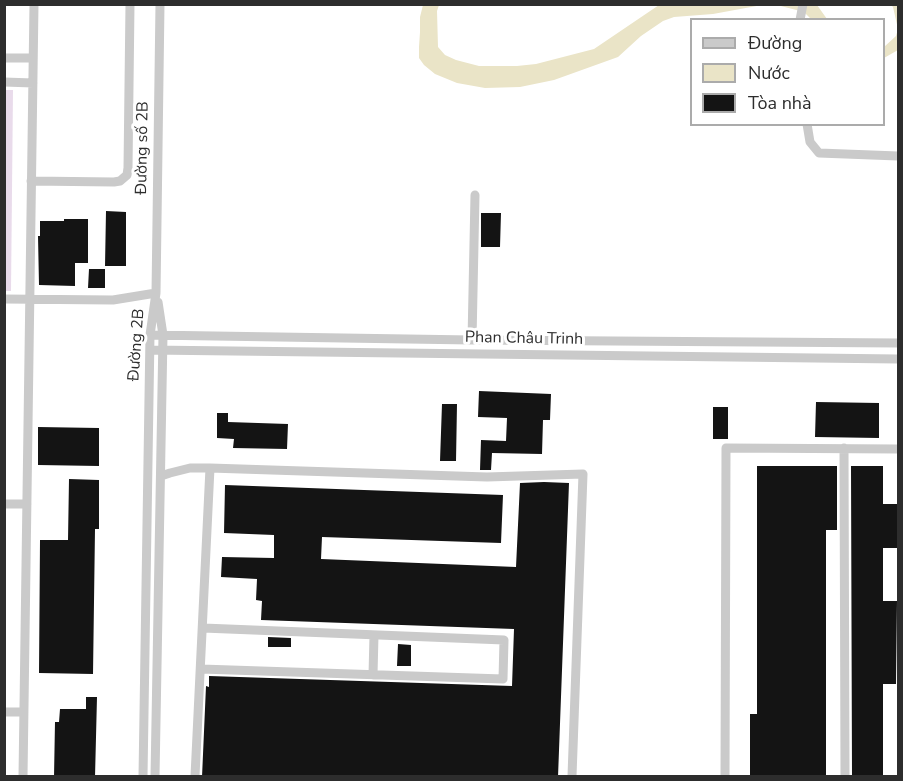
<!DOCTYPE html>
<html>
<head>
<meta charset="utf-8">
<style>
  body { margin:0 }
  #map { position:relative; width:903px; height:781px; overflow:hidden; background:#fff; font-family:"Nunito Sans",sans-serif }
  canvas { display:block }
  .frame { position:absolute; inset:0; border:6px solid #2d2d2d; pointer-events:none }
  .legend { position:absolute; left:690px; top:18px; width:195px; height:108px; box-sizing:border-box; background:#fff; border:2px solid #ababab; margin:0; padding:8px 10px; list-style:none; font-size:18px; color:#2d2d2d }
  .legend li { display:flex; align-items:center; gap:12px; height:30px }
  .legend b { width:30px; border:2px solid #ababab }
</style>
</head>
<body>
<div id="map">
<canvas width="903" height="781"></canvas>
<div class="frame"></div>
<ul class="legend">
<li><b style="height:8px;background:#cacaca"></b>Đường</li>
<li><b style="height:16px;background:#eae4c7"></b>Nước</li>
<li><b style="height:16px;background:#141414"></b>Tòa nhà</li>
</ul>
</div>
<script>
const context = document.querySelector('canvas').getContext('2d');
context.lineJoin = 'round';
function fill(path, color) { context.fillStyle = color; context.fill(path, 'evenodd'); }
const poly = rows => new Path2D(rows.map(r => 'M' + r).join(''));
function trace(path, color, width, dash) { context.strokeStyle = color; context.lineWidth = width; context.lineCap = dash ? 'butt' : 'round'; context.setLineDash(dash || []); context.stroke(path); }
function drawText(font, color, halo, rows, align = 'center') {
  context.font = font + ' "Nunito Sans",sans-serif'; context.lineWidth = 6; context.setLineDash([]); context.textBaseline = 'middle'; context.strokeStyle = halo; context.fillStyle = color; for (const [text, x, y, turn = 0] of rows) {
    context.save(); context.translate(x, y); context.rotate((+turn || 0) * Math.PI / 180); context.textAlign = isNaN(turn) ? turn : align; if (halo) context.strokeText(text, 0, 0); context.fillText(text, 0, 0); context.restore();
  }
}
fill(poly([
  [4,90,13,90,11,291,4,291]
]), '#e9dbeb');
fill(poly([
  [423,5,439,5,437,11,438,47,445,55,456,60,479,66,517,66,536,64,594,49,659,5,762,5,713,14,674,17,663,21,641,36,618,57,554,80,520,87,485,88,457,83,435,74,424,65,419,58,419,47,420,32,420,17],
  [777,5,817,5,827,19,811,19,804,12],
  [891,5,898,5,898,50,884,58,884,47,896,36,898,29,893,7]
]), '#eae4c7');
fill(poly([
  [106,211,126,212,126,266,105,266],
  [481,213,501,213,500,247,481,247],
  [64,219,88,219,88,263,75,263,75,286,39,285,38,236,40,236,40,221,64,221],
  [89,269,105,269,105,288,88,288],
  [479,391,551,394,550,420,543,420,542,454,492,453,491,470,480,470,481,440,506,441,507,418,478,417],
  [816,402,879,403,879,438,815,437],
  [442,404,457,404,456,461,440,461],
  [713,407,728,407,728,439,713,439],
  [217,413,228,413,228,422,288,424,287,449,233,448,234,439,217,438],
  [38,427,99,428,99,466,38,465],
  [757,466,837,466,837,530,826,530,826,777,750,777,750,714,757,714],
  [851,466,883,466,883,504,898,504,898,548,883,548,883,601,897,601,896,684,883,684,883,777,852,777],
  [69,479,99,480,99,529,95,529,93,674,39,673,40,540,68,540],
  [544,482,569,483,558,777,202,777,206,686,209,687,209,676,512,686,514,629,261,620,262,601,256,600,257,579,221,577,222,557,274,558,274,535,224,533,225,485,503,495,501,543,322,537,321,559,516,567,520,483],
  [268,637,291,638,291,647,268,647],
  [398,644,411,645,411,666,397,666],
  [86,697,97,697,95,777,54,777,55,722,59,722,60,709,86,709]
]), '#141414');
trace(poly([
  [800,20,803,4],
  [4,58,33,58],
  [4,82,33,83],
  [807,124,810,142,819,153,898,156],
  [31,181,114,182,120,181,127,175,128,168,130,4],
  [4,299,113,300,156,293],
  [150,335,472,340,898,343],
  [472,340,475,195],
  [150,350,898,359],
  [844,448,845,776],
  [161,476,170,473,190,468,210,468],
  [4,504,27,504],
  [201,669,503,679,504,640,203,628],
  [373,675,374,635],
  [4,712,24,712],
  [23,776,34,4],
  [143,776,150,335,156,293,160,4],
  [155,776,163,335,158,302],
  [195,776,210,468,487,477,583,474,572,776],
  [725,776,726,448,898,449]
]), '#cacaca', 9);
drawText('16px', '#2d2d2d', '#fff', [
  ["Đường số 2B",143,148,-89],
  ["Phan Châu Trinh",524,339,1],
  ["Đường 2B",137,345,-86]
]);
</script>
</body>
</html>
